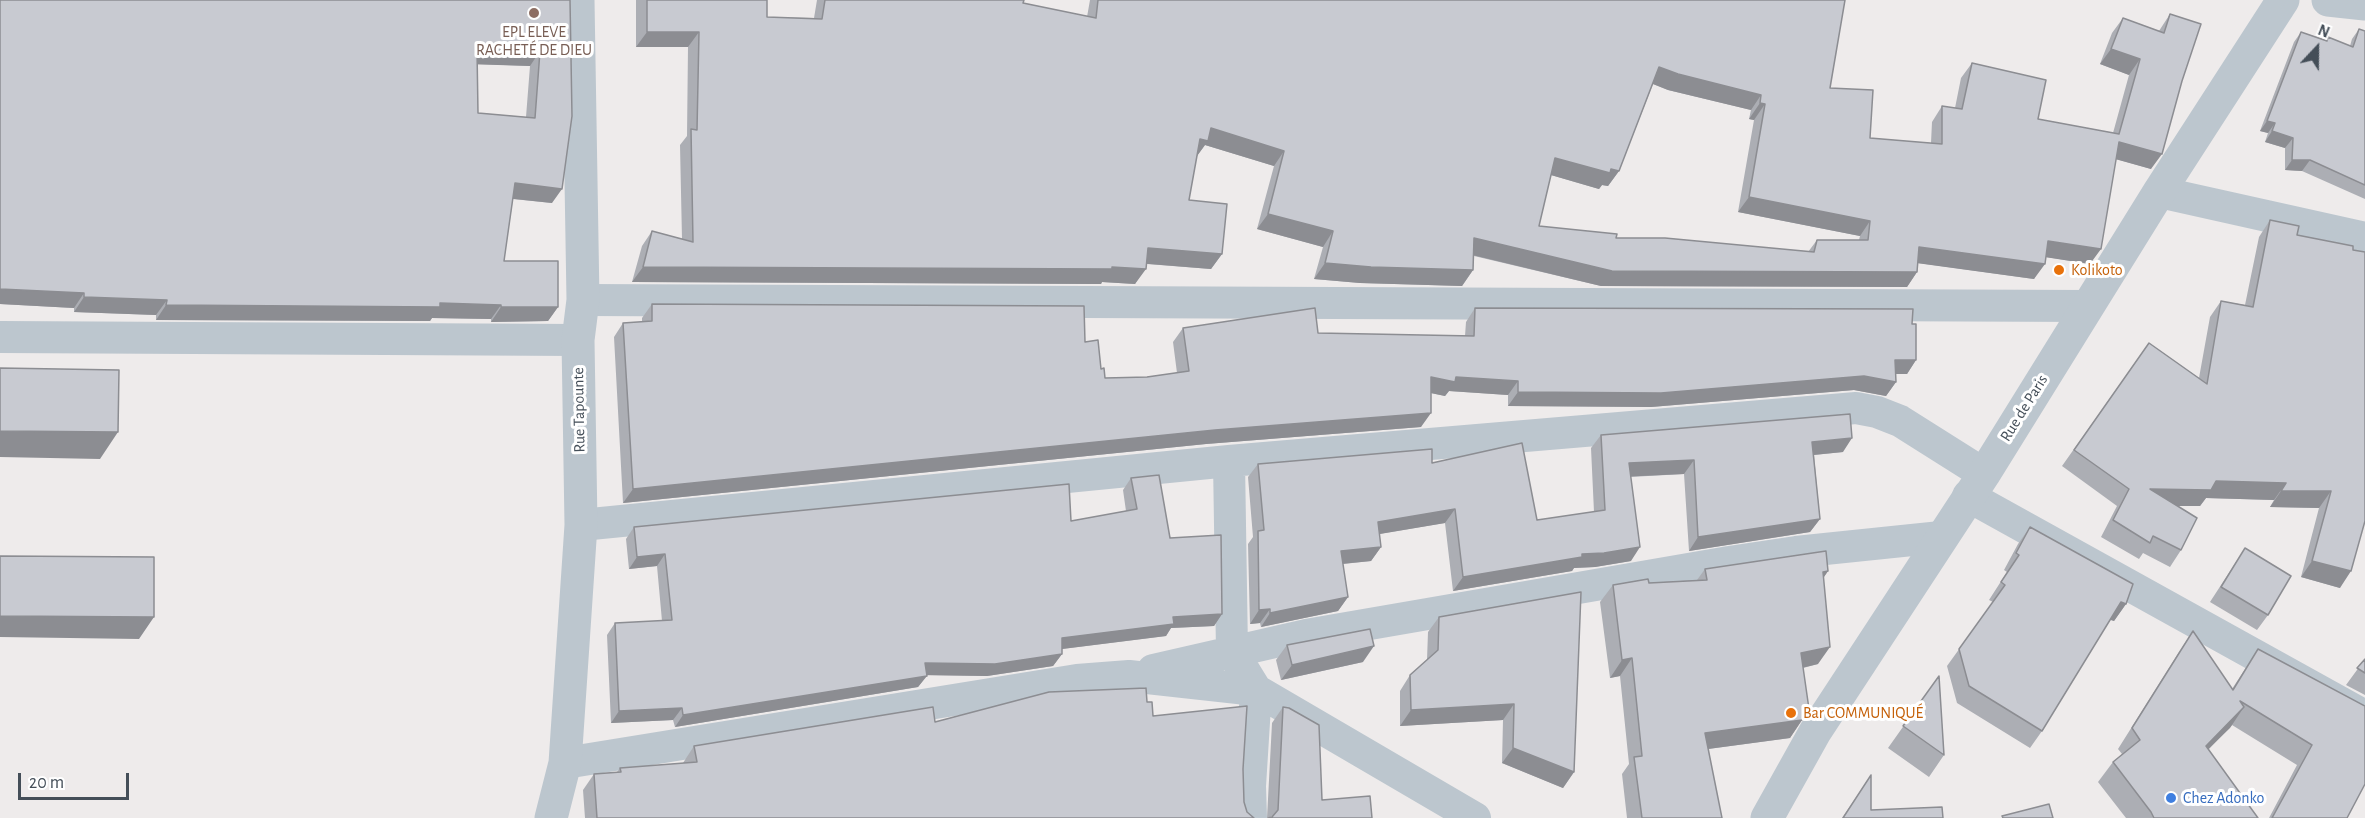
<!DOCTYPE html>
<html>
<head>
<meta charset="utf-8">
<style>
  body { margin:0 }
  #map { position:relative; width:2365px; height:818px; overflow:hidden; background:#eeebeb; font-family:"Alegreya Sans",sans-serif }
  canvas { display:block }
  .north { position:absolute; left:2287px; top:18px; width:60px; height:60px; -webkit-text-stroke:4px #fff; paint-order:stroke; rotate:22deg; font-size:16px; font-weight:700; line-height:24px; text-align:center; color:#444e58 }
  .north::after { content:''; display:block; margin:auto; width:21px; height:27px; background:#444e58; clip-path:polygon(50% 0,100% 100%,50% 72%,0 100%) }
  .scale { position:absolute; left:18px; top:773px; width:111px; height:27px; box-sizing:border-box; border:3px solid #444e58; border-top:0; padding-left:8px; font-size:18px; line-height:21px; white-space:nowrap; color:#444e58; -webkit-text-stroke:4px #fff; paint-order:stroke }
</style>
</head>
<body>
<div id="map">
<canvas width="2365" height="818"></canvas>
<div class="north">N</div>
<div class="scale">20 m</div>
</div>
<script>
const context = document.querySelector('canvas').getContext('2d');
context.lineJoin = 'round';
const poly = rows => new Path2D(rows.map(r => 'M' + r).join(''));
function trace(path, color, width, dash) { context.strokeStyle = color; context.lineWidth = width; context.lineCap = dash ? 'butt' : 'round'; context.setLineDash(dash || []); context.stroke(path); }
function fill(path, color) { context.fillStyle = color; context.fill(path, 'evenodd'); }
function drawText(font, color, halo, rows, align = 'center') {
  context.font = font + ' "Alegreya Sans",sans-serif'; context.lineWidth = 6; context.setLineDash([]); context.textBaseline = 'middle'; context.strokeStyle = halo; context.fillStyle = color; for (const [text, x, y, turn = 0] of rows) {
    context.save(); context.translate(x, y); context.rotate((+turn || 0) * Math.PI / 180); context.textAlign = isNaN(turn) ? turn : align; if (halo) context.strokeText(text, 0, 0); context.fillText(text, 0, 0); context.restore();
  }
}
trace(poly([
  [2159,192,2365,238],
  [583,300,2087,306],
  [0,337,578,340],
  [1229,461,1232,651,1256,690,1250,786,1251,818],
  [1968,496,2365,716],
  [581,525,1229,461,1856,408,1877,412,1900,421,1984,474],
  [1153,670,1306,635,1729,562,1796,552,1941,537],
  [565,763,1077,680,1129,676,1256,690,1475,818]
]), '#bcc6ce', 32);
trace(poly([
  [2328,0,2365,4],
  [551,818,565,763,581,525,578,340,583,300,578,0],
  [1767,818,1815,732,1984,474,2159,192,2283,0]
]), '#bcc6ce', 33);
fill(poly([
  [0,0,570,0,552,203,513,199,504,261,558,307,548,321,491,322,491,319,432,318,430,321,156,320,156,315,74,312,74,308,0,304],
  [477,64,530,66,526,117,478,113],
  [636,0,767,0,767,17,814,18,817,0,1024,0,1023,3,1087,17,1090,0,1845,0,1830,88,1870,138,1931,143,1932,122,1942,106,1955,108,1961,78,1972,63,2038,119,2113,133,2129,75,2100,64,2112,33,2123,18,2159,31,2170,14,2151,169,2116,159,2090,264,2046,257,2034,279,1918,263,1917,272,1907,287,1601,286,1474,256,1473,270,1462,286,1360,283,1314,279,1323,247,1257,229,1274,166,1205,145,1197,156,1189,200,1222,254,1211,269,1147,264,1135,284,1102,282,1101,284,632,282,642,246,652,231,682,239,680,145,687,136,688,47,636,47],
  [1653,84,1668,90,1751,110,1749,119,1754,120,1738,212,1860,236,1859,240,1817,240,1808,252,1616,238,1539,226,1551,175,1599,189,1602,185,1608,186,1619,171],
  [2359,29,2365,31,2365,199,2302,171,2285,170,2285,148,2265,142,2268,133,2260,131,2294,42,2301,32,2326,40,2328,37,2350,46,2352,39],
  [2270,220,2297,235,2353,250,2340,588,2301,577,2319,508,2270,507,2274,500,2206,498,2200,506,2178,506,2181,550,2170,567,2143,553,2139,559,2101,537,2117,506,2062,466,2149,343,2199,378,2210,317,2221,301,2245,305,2259,237],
  [652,304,1085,342,1101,369,1105,378,1147,377,1177,373,1173,342,1183,328,1318,333,1465,336,1466,322,1475,308,1912,324,1916,360,1907,374,1896,374,1896,382,1886,396,1854,390,1651,407,1508,406,1508,395,1449,391,1445,396,1431,393,1421,427,1206,444,623,503,614,337,623,323,642,322,642,318],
  [1601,435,1843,452,1814,455,1820,519,1810,532,1689,551,1684,474,1630,477,1631,561,1595,567,1574,568,1572,571,1453,591,1445,523,1379,534,1381,547,1371,561,1343,564,1348,597,1338,611,1261,627,1260,623,1250,624,1248,544,1253,537,1248,477,1258,464,1432,463,1537,520,1594,512,1591,448],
  [1131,478,1222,614,1214,626,1171,628,1166,636,1062,649,1062,654,1053,666,987,676,927,675,918,687,675,727,673,720,611,723,607,635,615,623,662,621,657,566,629,569,626,539,634,527,1071,521,1126,511,1123,490],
  [2030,527,2126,604,2114,621,2110,620,2042,731,2030,748,1957,703,1947,666,1993,602,1989,600,2007,572,2004,570,2018,544],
  [2245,548,2268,615,2257,630,2210,602],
  [1705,569,1828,571,1823,578,1818,664,1803,668,1802,720,1790,738,1708,749,1722,818,1627,818,1622,774,1629,764,1620,676,1610,678,1600,602,1613,585,1697,580],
  [1439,617,1574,772,1563,788,1502,763,1503,720,1400,726,1400,691,1410,675,1427,660,1428,632],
  [2193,631,2232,689,2258,649,2365,706,2347,818,2269,818,2297,765,2232,725,2208,750,2258,818,2126,818,2098,782,2113,762,2122,754,2118,749,2179,652],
  [1287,645,1363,662,1281,680,1276,660],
  [2365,659,2365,695,2346,685],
  [1939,676,1944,755,1929,777,1888,748],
  [1147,702,1153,716,1243,769,1244,802,1247,812,1254,818,585,818,583,790,594,774,617,772,620,768,683,763,694,746],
  [1283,707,1322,800,1267,818,1272,723],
  [1871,775,1871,810,1943,818,1842,818]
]), '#acaeb4');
fill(poly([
  [647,32,699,32,688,47,636,47],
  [2111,49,2140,59,2129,75,2100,64],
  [477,50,540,51,530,66,466,64],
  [1659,67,1761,95,1751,110,1668,90,1648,82],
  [1760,103,1765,104,1754,120,1749,119],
  [2267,121,2275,123,2268,133,2260,131],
  [1211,128,1284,151,1274,166,1205,145,1197,156,1200,139],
  [2272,131,2293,138,2285,148,2265,142],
  [2119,142,2162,154,2151,169,2108,157],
  [1555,158,1619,171,1608,186,1602,185,1599,189,1544,173],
  [2292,160,2310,160,2302,171,2285,170],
  [515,183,562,189,552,203,505,198],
  [1749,197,1870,221,1860,236,1738,212],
  [1268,214,1333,231,1323,247,1257,229],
  [1474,238,1917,272,1907,287,1601,286,1464,253],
  [2048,241,2101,249,2090,264,2038,256],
  [1919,247,2045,264,2034,279,1909,262],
  [1148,248,1222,254,1211,269,1137,263],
  [1325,263,1473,270,1462,286,1360,283,1314,279],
  [643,267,1112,267,1146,269,1135,284,1102,282,1101,284,632,282],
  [0,289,84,293,74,308,0,304],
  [84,297,167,300,156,315,74,312],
  [440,303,501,305,491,319,432,318,430,321,156,320,166,305],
  [501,307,558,307,548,321,491,322],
  [1895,360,1916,360,1907,374,1885,374],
  [1864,376,1896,382,1886,396,1854,390,1651,407,1508,406,1518,392],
  [1431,377,1456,377,1518,381,1508,395,1449,391,1445,396,1421,391],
  [1431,413,1421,427,1206,444,623,503,633,489,1215,430],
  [0,431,118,432,100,459,0,457],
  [1852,438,1843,452,1803,456,1812,442],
  [1694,460,1684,474,1619,477,1629,463],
  [2216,481,2286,483,2274,500,2206,498,2200,506,2139,506,2150,489],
  [2281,491,2331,491,2319,508,2270,507],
  [1455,509,1445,523,1368,536,1378,522],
  [1820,519,1810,532,1689,551,1698,537],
  [1381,547,1371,561,1331,565,1341,551],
  [1640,547,1631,561,1595,567,1574,568,1572,571,1453,591,1463,577,1582,554],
  [665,554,657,566,629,569,637,557],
  [2312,561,2351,571,2340,588,2301,577],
  [1828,571,1816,589,1823,572],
  [1348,597,1338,611,1261,627,1270,613],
  [2121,602,2126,604,2114,621,2109,619],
  [1270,609,1260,623,1250,624,1259,610],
  [1222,614,1214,626,1171,628,1166,636,1054,650,1062,638,1173,617],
  [0,616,154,617,139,639,0,637],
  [1374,646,1363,662,1281,680,1292,665],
  [1830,647,1818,664,1789,671,1801,653],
  [1062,654,1053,666,987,676,917,675,925,663],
  [1632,658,1620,676,1610,678,1622,660],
  [927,676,918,687,675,727,683,715],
  [1514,704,1503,720,1400,726,1411,710],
  [2244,707,2230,728,2191,766,2206,746],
  [682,708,673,720,611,723,619,711],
  [1802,720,1790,738,1693,751,1705,733],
  [1513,748,1574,772,1563,788,1502,763]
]), '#8c8d92');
const building = poly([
  [0,0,570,0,572,116,562,189,515,183,504,261,558,261,558,307,501,307,501,305,440,303,440,307,166,305,167,300,84,297,84,293,0,289,0,0],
  [477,50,540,51,535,118,478,113,477,50],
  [647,0,767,0,767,17,822,19,825,0,1024,0,1023,3,1096,18,1098,0,1845,0,1830,88,1873,90,1870,138,1942,144,1942,106,1962,109,1972,63,2046,80,2038,119,2119,134,2140,59,2111,49,2123,18,2164,33,2170,14,2201,24,2182,81,2162,154,2119,142,2101,249,2048,241,2045,264,1919,247,1917,272,1612,271,1474,238,1473,270,1371,267,1325,263,1333,231,1268,214,1284,151,1211,128,1208,141,1200,139,1189,200,1227,204,1222,254,1148,248,1146,269,1112,267,1112,269,643,267,652,231,693,242,691,129,697,130,699,32,647,32,647,0],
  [1659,67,1678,74,1761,95,1760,103,1765,104,1749,197,1870,221,1868,240,1817,240,1814,252,1665,238,1616,238,1617,234,1539,226,1555,158,1610,173,1611,169,1619,171,1659,67],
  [2359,29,2365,31,2365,185,2310,160,2292,160,2293,138,2272,131,2275,123,2267,121,2301,32,2327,41,2328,37,2353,47,2359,29],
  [2270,220,2299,226,2297,235,2353,246,2353,250,2365,252,2365,521,2351,571,2312,561,2331,491,2281,491,2286,483,2216,481,2211,490,2150,489,2197,518,2181,550,2153,536,2150,543,2113,520,2129,489,2074,450,2149,343,2207,384,2221,301,2253,307,2270,220],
  [652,304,1084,306,1085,342,1098,340,1101,369,1104,368,1105,378,1147,377,1189,371,1183,328,1315,308,1318,333,1474,336,1475,308,1913,309,1912,324,1916,324,1916,360,1895,360,1896,382,1864,376,1661,393,1518,392,1518,381,1456,377,1455,382,1431,377,1431,413,1215,430,633,489,623,323,652,321,652,304],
  [0,368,119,370,118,432,0,431,0,368],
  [1850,414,1852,438,1812,442,1820,519,1698,537,1694,460,1629,463,1640,547,1604,553,1582,554,1582,557,1463,577,1455,509,1378,522,1381,547,1341,551,1348,597,1270,613,1270,609,1259,610,1258,531,1264,530,1258,464,1432,449,1432,463,1522,443,1537,520,1605,510,1601,435,1850,414],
  [1159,475,1170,538,1221,535,1222,614,1173,617,1174,624,1062,638,1062,654,995,664,925,663,927,676,683,715,682,708,619,711,615,623,672,620,665,554,637,557,634,527,1069,484,1071,521,1137,509,1131,478,1159,475],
  [2030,527,2133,584,2126,604,2121,602,2042,731,1969,686,1959,649,2005,585,2001,582,2019,555,2016,553,2030,527],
  [2245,548,2291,576,2268,615,2221,587,2245,548],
  [1826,551,1828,571,1823,572,1830,647,1801,653,1809,709,1802,720,1705,733,1722,818,1642,818,1634,757,1642,756,1632,658,1622,660,1613,585,1648,579,1649,583,1707,580,1705,569,1826,551],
  [0,556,154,557,154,617,0,616,0,556],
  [1581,592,1574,772,1513,748,1514,704,1411,710,1410,675,1438,650,1439,617,1581,592],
  [1370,629,1374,646,1292,665,1287,645,1370,629],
  [2193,631,2233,690,2258,649,2365,706,2365,784,2347,818,2272,818,2312,745,2240,701,2244,707,2206,746,2258,818,2154,818,2151,812,2113,762,2140,740,2132,728,2193,631],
  [2365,659,2365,673,2357,668,2365,659],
  [1939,676,1944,755,1903,726,1939,676],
  [1146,688,1147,702,1152,702,1153,716,1247,706,1243,769,1244,802,1247,812,1254,818,597,818,594,774,621,772,620,768,697,762,694,746,933,707,935,722,1049,692,1146,688],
  [1283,707,1289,708,1319,725,1322,800,1370,796,1372,818,1268,818,1272,817,1278,810,1283,707],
  [1871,775,1871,810,1942,807,1943,818,1843,818,1871,775],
  [2049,804,2053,818,2003,818,2002,816,2049,804]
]);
fill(building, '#c8cad1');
trace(building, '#8c8d92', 1.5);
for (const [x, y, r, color] of [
  [534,13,6,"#8d6e63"],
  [2059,270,6,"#e8710a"],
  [1791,713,6,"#e8710a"],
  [2171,798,6,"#3f7fe0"]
]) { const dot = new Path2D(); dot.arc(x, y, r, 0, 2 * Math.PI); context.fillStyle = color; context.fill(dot); trace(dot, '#fff', 2); }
drawText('16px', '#785e54', '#fff', [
  ["EPL ELEVE",534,32],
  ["RACHETÉ DE DIEU",534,50]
]);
drawText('16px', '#c56008', '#fff', [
  ["Kolikoto",2071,270],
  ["Bar COMMUNIQUÉ",1803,713]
], 'left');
drawText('16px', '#444e58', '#fff', [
  ["Rue de Paris",2024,408,-58],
  ["Rue Tapounte",579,410,-91]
]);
drawText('16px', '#366cbe', '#fff', [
  ["Chez Adonko",2183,798]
], 'left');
</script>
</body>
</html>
